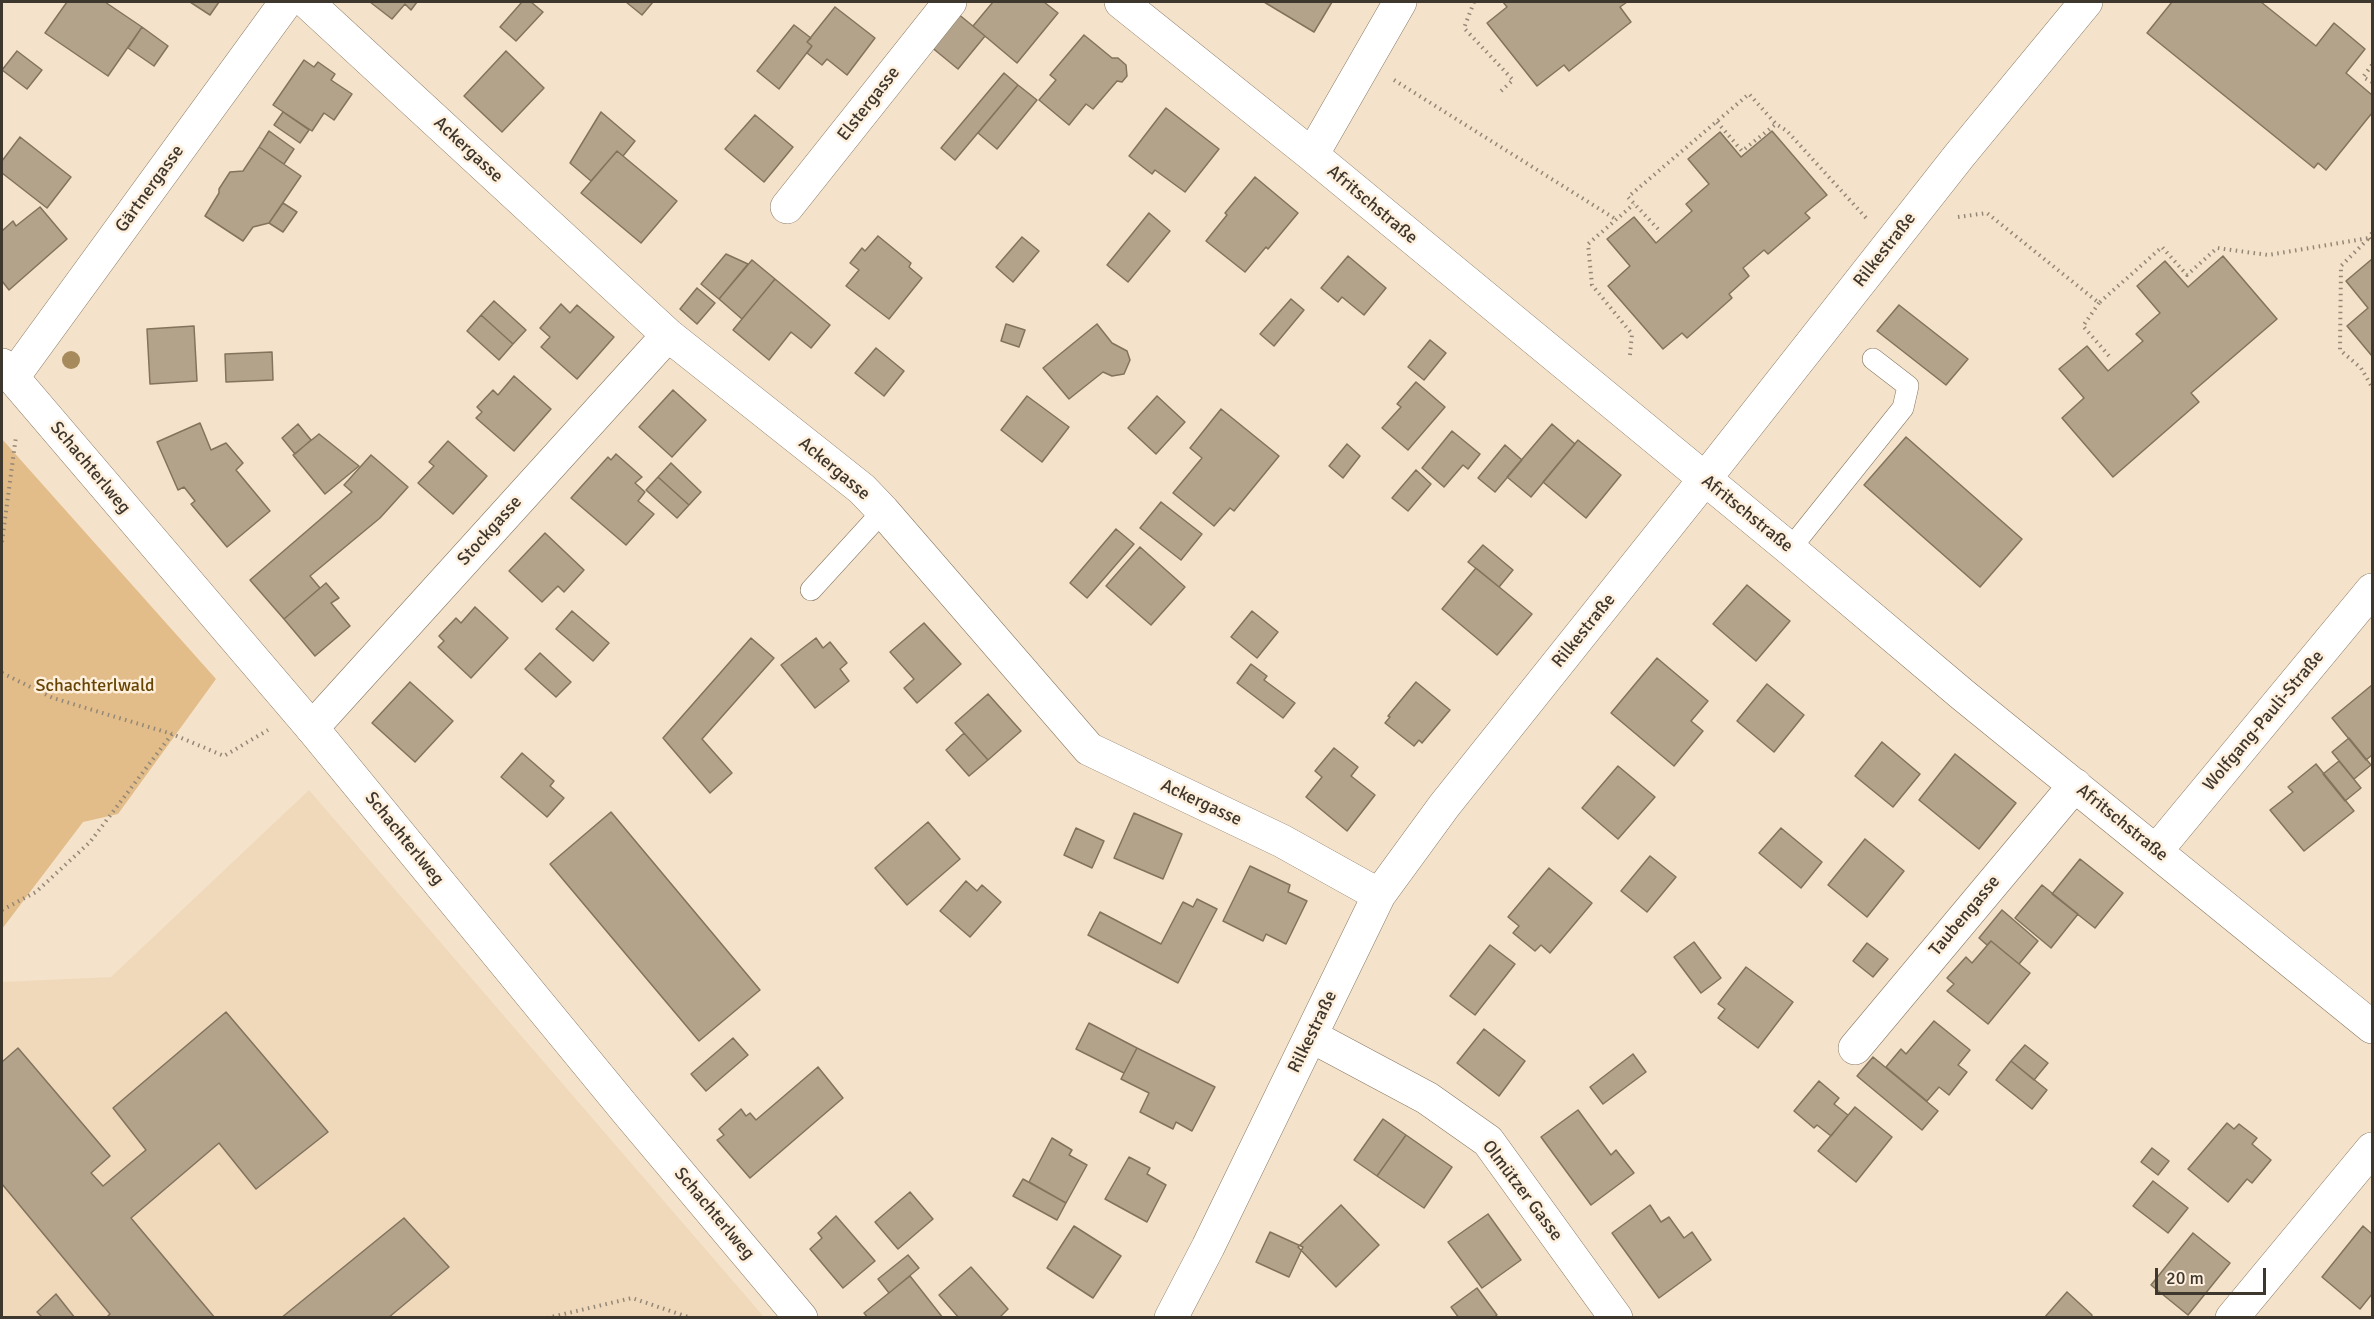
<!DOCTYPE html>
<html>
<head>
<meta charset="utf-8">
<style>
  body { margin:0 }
  #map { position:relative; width:2374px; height:1319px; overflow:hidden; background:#f5e2ca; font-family:Signika,sans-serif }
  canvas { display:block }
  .frame { position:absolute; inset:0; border:3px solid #3e372e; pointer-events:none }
  .scale { position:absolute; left:2155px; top:1268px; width:111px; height:27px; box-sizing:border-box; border:3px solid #3e372e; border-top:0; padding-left:8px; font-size:18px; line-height:21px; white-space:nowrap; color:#3e372e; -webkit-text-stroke:4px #fff0dd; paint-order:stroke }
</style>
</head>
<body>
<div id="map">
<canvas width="2374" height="1319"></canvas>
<div class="frame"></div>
<div class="scale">20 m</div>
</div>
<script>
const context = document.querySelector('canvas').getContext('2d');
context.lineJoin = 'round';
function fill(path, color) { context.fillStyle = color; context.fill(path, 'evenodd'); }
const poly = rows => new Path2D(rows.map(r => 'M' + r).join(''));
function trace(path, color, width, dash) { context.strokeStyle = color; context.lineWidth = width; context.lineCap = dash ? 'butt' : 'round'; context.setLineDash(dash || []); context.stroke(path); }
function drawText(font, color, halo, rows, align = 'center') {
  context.font = font + ' Signika,sans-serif'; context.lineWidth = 5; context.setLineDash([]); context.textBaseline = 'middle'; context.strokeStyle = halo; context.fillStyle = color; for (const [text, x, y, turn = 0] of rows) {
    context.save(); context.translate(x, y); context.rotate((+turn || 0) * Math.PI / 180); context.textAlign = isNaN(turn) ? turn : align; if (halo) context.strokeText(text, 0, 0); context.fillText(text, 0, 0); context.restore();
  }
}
fill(poly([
  [309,790,764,1317,2,1318,2,982,111,977]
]), '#f0d9ba');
fill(poly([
  [2,439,216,679,118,814,83,822,2,929]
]), '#e2bd89');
const building = poly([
  [67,2,105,2,142,27,108,76,45,33,67,2],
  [190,2,219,2,210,15,190,2],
  [370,2,417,2,411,10,405,4,392,19,370,2],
  [522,2,531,2,543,12,516,41,500,27,522,2],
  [626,2,653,2,642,15,626,2],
  [993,2,1044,2,1058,13,1017,63,973,26,993,2],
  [1264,2,1332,2,1314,32,1264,2],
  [1503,2,1627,2,1620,7,1631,22,1569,71,1564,65,1537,86,1487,23,1507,7,1503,2],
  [2172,2,2261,2,2316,46,2334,23,2365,49,2346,73,2372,95,2372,113,2326,170,2318,163,2314,168,2147,33,2172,2],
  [835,7,875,38,847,75,827,59,822,65,807,53,812,46,807,42,835,7],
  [957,13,985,36,958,69,930,46,957,13],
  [794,25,811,38,807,42,812,46,779,89,757,71,794,25],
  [142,27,168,46,154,66,128,48,142,27],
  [1084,35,1112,58,1118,58,1126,65,1127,76,1122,82,1117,81,1093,109,1086,104,1069,125,1039,100,1056,80,1050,75,1084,35],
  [17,51,42,70,27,89,2,70,17,51],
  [506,51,544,88,502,132,464,96,506,51],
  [304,60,314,67,318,62,335,74,331,80,352,94,334,120,324,113,312,131,273,105,304,60],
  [1004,73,1018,85,955,160,941,148,1004,73],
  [1018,85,1037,100,997,149,978,133,1018,85],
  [1166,108,1219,149,1185,192,1155,170,1152,174,1129,156,1166,108],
  [283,112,309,130,300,143,274,125,283,112],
  [601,112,635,141,623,156,617,151,591,181,570,163,601,112],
  [755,115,793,147,764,182,725,149,755,115],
  [269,131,294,149,284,164,259,147,269,131],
  [1772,131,1827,195,1805,213,1810,218,1768,254,1764,250,1743,268,1749,276,1729,294,1732,298,1687,338,1682,333,1663,349,1608,286,1630,266,1607,239,1634,217,1656,243,1692,211,1686,204,1709,184,1688,159,1720,132,1741,157,1772,131],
  [20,137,71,177,47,208,2,173,2,161,20,137],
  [259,147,301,176,269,223,253,227,243,241,205,216,219,193,219,189,230,172,243,171,259,147],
  [617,151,677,201,641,243,581,193,617,151],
  [1255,177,1298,213,1268,249,1266,247,1245,272,1206,241,1227,215,1225,213,1255,177],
  [283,203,297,212,283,232,269,223,283,203],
  [40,207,67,239,9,290,2,281,2,231,13,221,16,226,40,207],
  [1149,213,1170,231,1128,282,1107,265,1149,213],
  [878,236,911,263,909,267,922,278,889,319,846,286,859,270,850,263,862,248,865,251,878,236],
  [1022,237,1039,251,1013,282,996,267,1022,237],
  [726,254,748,264,719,299,701,284,726,254],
  [1348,256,1386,288,1364,315,1342,297,1338,302,1321,288,1348,256],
  [2223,256,2277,319,2191,393,2199,402,2113,477,2062,418,2084,398,2059,369,2087,346,2108,371,2143,341,2136,334,2160,313,2137,286,2165,261,2188,287,2223,256],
  [2372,259,2372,356,2347,326,2368,308,2346,281,2372,259],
  [752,260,775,279,742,319,719,299,752,260],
  [775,279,830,325,811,348,791,332,769,360,733,330,775,279],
  [697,288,715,303,697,324,680,309,697,288],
  [1291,299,1304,310,1274,346,1260,334,1291,299],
  [494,301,526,330,513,344,481,315,494,301],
  [561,304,570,313,577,305,614,337,577,379,541,347,550,337,540,328,561,304],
  [1899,305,1968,359,1946,385,1877,331,1899,305],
  [481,315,513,344,499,360,467,331,481,315],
  [1006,324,1025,330,1019,347,1001,341,1006,324],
  [1097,324,1112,343,1127,351,1130,360,1124,374,1112,376,1103,372,1069,399,1043,368,1097,324],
  [194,326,197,381,150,384,147,329,194,326],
  [1430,340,1446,353,1424,380,1408,367,1430,340],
  [876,348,904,371,884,396,855,373,876,348],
  [272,352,273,380,226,382,225,354,272,352],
  [514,376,551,409,514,451,476,418,482,412,477,407,493,390,498,395,514,376],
  [1416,382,1445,407,1408,450,1382,428,1401,407,1397,404,1416,382],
  [673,390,706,420,672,457,639,427,673,390],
  [1027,396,1069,427,1042,462,1001,430,1027,396],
  [1157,396,1185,422,1156,454,1128,428,1157,396],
  [1221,409,1279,456,1234,511,1230,508,1214,526,1173,493,1202,458,1190,448,1221,409],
  [200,423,211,450,226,443,243,463,236,470,270,511,227,547,191,504,195,501,184,487,178,490,157,442,200,423],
  [298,424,311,440,295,454,282,438,298,424],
  [1552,424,1575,444,1531,497,1507,477,1552,424],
  [1452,431,1480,454,1468,469,1463,465,1444,487,1422,468,1452,431],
  [319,434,359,466,325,494,293,455,319,434],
  [1906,437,2022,539,1980,587,1864,485,1906,437],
  [1578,440,1621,475,1586,518,1543,482,1578,440],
  [448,441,487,476,453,514,418,483,434,466,429,462,448,441],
  [1347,444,1360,456,1343,478,1329,466,1347,444],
  [1505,445,1522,460,1495,492,1478,478,1505,445],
  [616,454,642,477,635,483,645,492,638,501,654,514,626,545,571,498,608,457,611,460,616,454],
  [371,455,408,487,380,518,310,576,320,588,284,619,250,580,352,492,344,485,371,455],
  [671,463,701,492,689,505,658,477,671,463],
  [1416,470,1431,484,1408,511,1392,498,1416,470],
  [658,477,689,505,677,518,646,490,658,477],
  [1161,502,1202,534,1181,560,1140,528,1161,502],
  [1116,529,1134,544,1087,598,1070,583,1116,529],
  [545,533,584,570,564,592,558,586,542,602,509,571,545,533],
  [1483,545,1513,570,1499,587,1468,562,1483,545],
  [1140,547,1185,587,1151,625,1106,586,1140,547],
  [1476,568,1532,614,1497,655,1442,609,1476,568],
  [326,583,339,598,331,603,350,626,315,656,284,619,326,583],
  [1747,585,1790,621,1756,661,1713,624,1747,585],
  [475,607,508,638,471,678,438,647,444,641,439,636,456,618,461,623,475,607],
  [572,611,609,643,593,661,556,629,572,611],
  [1252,611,1278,632,1257,658,1231,637,1252,611],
  [924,623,961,664,917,703,904,688,914,679,890,652,924,623],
  [751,638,774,658,702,739,732,773,710,793,663,738,751,638],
  [816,638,823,648,830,642,847,663,840,669,849,681,815,708,781,665,816,638],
  [540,653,571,682,556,697,525,669,540,653],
  [1657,658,1708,701,1691,721,1703,731,1674,766,1611,713,1657,658],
  [1251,664,1267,676,1264,680,1295,703,1283,718,1237,683,1251,664],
  [410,682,453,721,415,762,372,723,410,682],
  [1416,682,1450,710,1422,743,1419,740,1414,746,1385,723,1390,717,1388,716,1416,682],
  [1767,684,1804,715,1774,752,1737,721,1767,684],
  [2372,685,2372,755,2366,760,2332,718,2372,685],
  [988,694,1021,731,988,760,955,723,988,694],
  [964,733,988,760,969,776,946,750,964,733],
  [2349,738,2371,765,2354,779,2332,752,2349,738],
  [1882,742,1920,774,1893,807,1855,776,1882,742],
  [1334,748,1358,767,1351,776,1375,795,1347,831,1306,797,1322,777,1315,771,1334,748],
  [522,753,554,781,550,786,564,798,547,817,501,777,522,753],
  [1955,754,2016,803,1979,849,1919,800,1955,754],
  [2339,761,2361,788,2345,801,2323,774,2339,761],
  [2316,764,2354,811,2304,851,2270,810,2293,792,2288,787,2316,764],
  [1618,766,1655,797,1618,839,1582,808,1618,766],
  [611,812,760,990,699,1041,550,864,611,812],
  [1134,813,1182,834,1163,879,1114,858,1134,813],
  [928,822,960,859,907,905,875,868,928,822],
  [1076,828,1104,841,1092,868,1064,855,1076,828],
  [1781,828,1822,862,1801,888,1759,853,1781,828],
  [1865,839,1904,871,1867,917,1828,885,1865,839],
  [1650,856,1676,877,1647,912,1621,891,1650,856],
  [2080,859,2123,893,2095,928,2052,894,2080,859],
  [1250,866,1290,885,1288,892,1307,901,1286,944,1266,934,1263,941,1223,921,1250,866],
  [1549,868,1592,903,1550,953,1541,945,1535,951,1513,933,1519,926,1508,917,1549,868],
  [966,881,977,891,982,885,1001,902,970,937,940,911,966,881],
  [2042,885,2078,914,2051,948,2015,918,2042,885],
  [1197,899,1217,909,1178,983,1088,935,1100,912,1161,944,1183,902,1193,907,1197,899],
  [2002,910,2038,941,2019,964,1991,941,1987,945,1979,938,2002,910],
  [1991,941,2030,973,1988,1024,1947,991,1954,984,1947,978,1966,957,1972,963,1991,941],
  [1694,942,1721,978,1701,993,1674,957,1694,942],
  [1867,943,1888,959,1873,977,1853,961,1867,943],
  [1490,945,1515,964,1475,1015,1450,996,1490,945],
  [1746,967,1793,1002,1758,1048,1718,1018,1725,1009,1718,1004,1746,967],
  [226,1012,328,1132,256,1189,219,1143,131,1218,215,1318,106,1318,110,1314,2,1184,2,1062,18,1048,110,1156,91,1173,103,1186,146,1150,113,1108,226,1012],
  [1934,1021,1970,1050,1958,1065,1967,1072,1949,1095,1939,1087,1927,1101,1886,1067,1901,1049,1906,1054,1934,1021],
  [1089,1023,1137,1048,1124,1073,1076,1049,1089,1023],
  [1484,1029,1525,1061,1499,1096,1457,1063,1484,1029],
  [733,1038,748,1055,706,1091,691,1074,733,1038],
  [2025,1045,2048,1063,2034,1080,2011,1061,2025,1045],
  [1137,1048,1215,1087,1192,1131,1176,1122,1173,1129,1140,1112,1149,1093,1121,1079,1137,1048],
  [1633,1054,1646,1072,1603,1104,1590,1087,1633,1054],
  [1873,1057,1938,1111,1922,1130,1857,1076,1873,1057],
  [2011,1061,2047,1090,2032,1109,1996,1080,2011,1061],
  [818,1067,843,1098,750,1178,717,1140,724,1135,719,1129,741,1109,746,1116,750,1113,756,1120,818,1067],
  [1819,1081,1839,1098,1834,1104,1848,1115,1831,1136,1817,1125,1814,1128,1794,1111,1819,1081],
  [1855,1107,1892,1137,1856,1182,1818,1151,1855,1107],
  [1578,1110,1611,1155,1616,1150,1634,1173,1591,1205,1541,1137,1578,1110],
  [1383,1119,1406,1135,1377,1176,1354,1160,1383,1119],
  [2227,1123,2234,1129,2239,1124,2257,1138,2252,1144,2271,1160,2252,1183,2247,1179,2228,1202,2188,1169,2227,1123],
  [1406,1135,1452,1167,1424,1208,1377,1176,1406,1135],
  [1052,1138,1072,1150,1069,1155,1087,1165,1066,1203,1029,1182,1052,1138],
  [2152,1148,2169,1161,2158,1175,2141,1162,2152,1148],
  [1129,1157,1150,1168,1147,1174,1166,1185,1147,1222,1105,1199,1129,1157],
  [1023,1179,1066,1203,1057,1220,1013,1196,1023,1179],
  [2153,1181,2188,1208,2168,1233,2133,1206,2153,1181],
  [910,1192,933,1219,898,1249,875,1222,910,1192],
  [1341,1205,1379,1245,1336,1287,1298,1247,1341,1205],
  [1650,1205,1661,1222,1669,1217,1684,1238,1692,1232,1711,1260,1659,1298,1612,1233,1650,1205],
  [1488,1214,1521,1260,1482,1288,1448,1242,1488,1214],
  [836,1216,875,1261,843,1288,810,1249,822,1238,818,1233,836,1216],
  [404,1218,449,1267,388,1318,281,1318,404,1218],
  [1074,1226,1121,1256,1093,1298,1047,1268,1074,1226],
  [2363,1226,2372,1234,2372,1294,2360,1309,2322,1277,2363,1226],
  [1270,1232,1303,1247,1289,1277,1256,1262,1270,1232],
  [2193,1233,2230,1263,2188,1315,2151,1285,2193,1233],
  [908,1255,919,1268,889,1293,878,1279,908,1255],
  [971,1267,1008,1309,999,1318,959,1318,939,1295,971,1267],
  [910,1276,943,1318,868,1318,864,1313,910,1276],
  [1477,1288,1497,1315,1493,1318,1459,1318,1451,1307,1477,1288],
  [2067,1292,2092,1315,2091,1318,2044,1318,2067,1292],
  [56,1294,75,1318,43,1318,37,1312,56,1294]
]);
fill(building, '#b4a38b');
trace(building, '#83735d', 1.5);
const lane = poly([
  [1790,549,1903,408,1908,386,1873,359],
  [811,590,883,511]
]);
const street = poly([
  [307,2,668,335,862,489,883,511,1089,749,1282,841,1379,895],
  [1121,2,1312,155,1790,549,1963,695,2372,1027],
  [1312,155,1400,2],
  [787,207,950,2],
  [13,377,286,2],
  [312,728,668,335],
  [2156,851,2372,590],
  [1311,1036,1427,1098,1488,1141,1616,1318],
  [1855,1048,2075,785],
  [1171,1318,1208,1247,1379,895,1444,806,1704,480,1959,156,2086,2],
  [2232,1318,2372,1149]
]);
const secondary = poly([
  [2,365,312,728,626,1110,801,1318]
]);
trace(lane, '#887862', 22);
trace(street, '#887862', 34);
trace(secondary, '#887862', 34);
trace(poly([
  [1474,2,1464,28,1513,80,1501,91],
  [2372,65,2363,77,2372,82],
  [1394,80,1617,220],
  [1717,122,1742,151,1776,124],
  [1958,217,1987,213,2099,303,2162,247,2187,275,2217,248,2268,255,2369,238],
  [1658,229,1628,197,1749,94,1776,124,1787,131,1867,219],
  [2372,233,2369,238,2372,242],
  [2368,239,2341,266,2340,350,2361,368,2372,387],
  [2099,303,2083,326,2109,356],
  [1630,355,1632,334,1592,285,1588,244,1634,204],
  [2,542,16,436],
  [2,673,53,698,172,734],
  [2,910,36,892,90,842,172,734,224,756,268,730],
  [547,1318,632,1298,691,1318]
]), '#948777', 4, [1.5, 4.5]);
trace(lane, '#fff', 21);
trace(street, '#fff', 33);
trace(secondary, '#fff', 33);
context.fillStyle = '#a78b5d';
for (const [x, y] of [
  [71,360]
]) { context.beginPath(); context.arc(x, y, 9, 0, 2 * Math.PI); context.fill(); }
drawText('18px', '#3e372e', '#fff0dd', [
  ["Elstergasse",869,104,-52],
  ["Ackergasse",468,150,43],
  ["Gärtnergasse",150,189,-54],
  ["Afritschstraße",1372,205,40],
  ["Rilkestraße",1885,250,-52],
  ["Schachterlweg",90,468,50],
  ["Ackergasse",834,469,40],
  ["Afritschstraße",1747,514,39],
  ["Stockgasse",490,531,-48],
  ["Rilkestraße",1584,631,-51],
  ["Wolfgang-Pauli-Straße",2264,721,-50],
  ["Ackergasse",1201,803,25],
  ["Afritschstraße",2122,823,39],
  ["Schachterlweg",404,839,51],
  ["Taubengasse",1965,916,-50],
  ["Rilkestraße",1313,1032,-64],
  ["Olmützer Gasse",1522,1191,53],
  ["Schachterlweg",714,1214,50]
]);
drawText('18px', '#674404', '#fff0dd', [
  ["Schachterlwald",95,686]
]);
</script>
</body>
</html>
